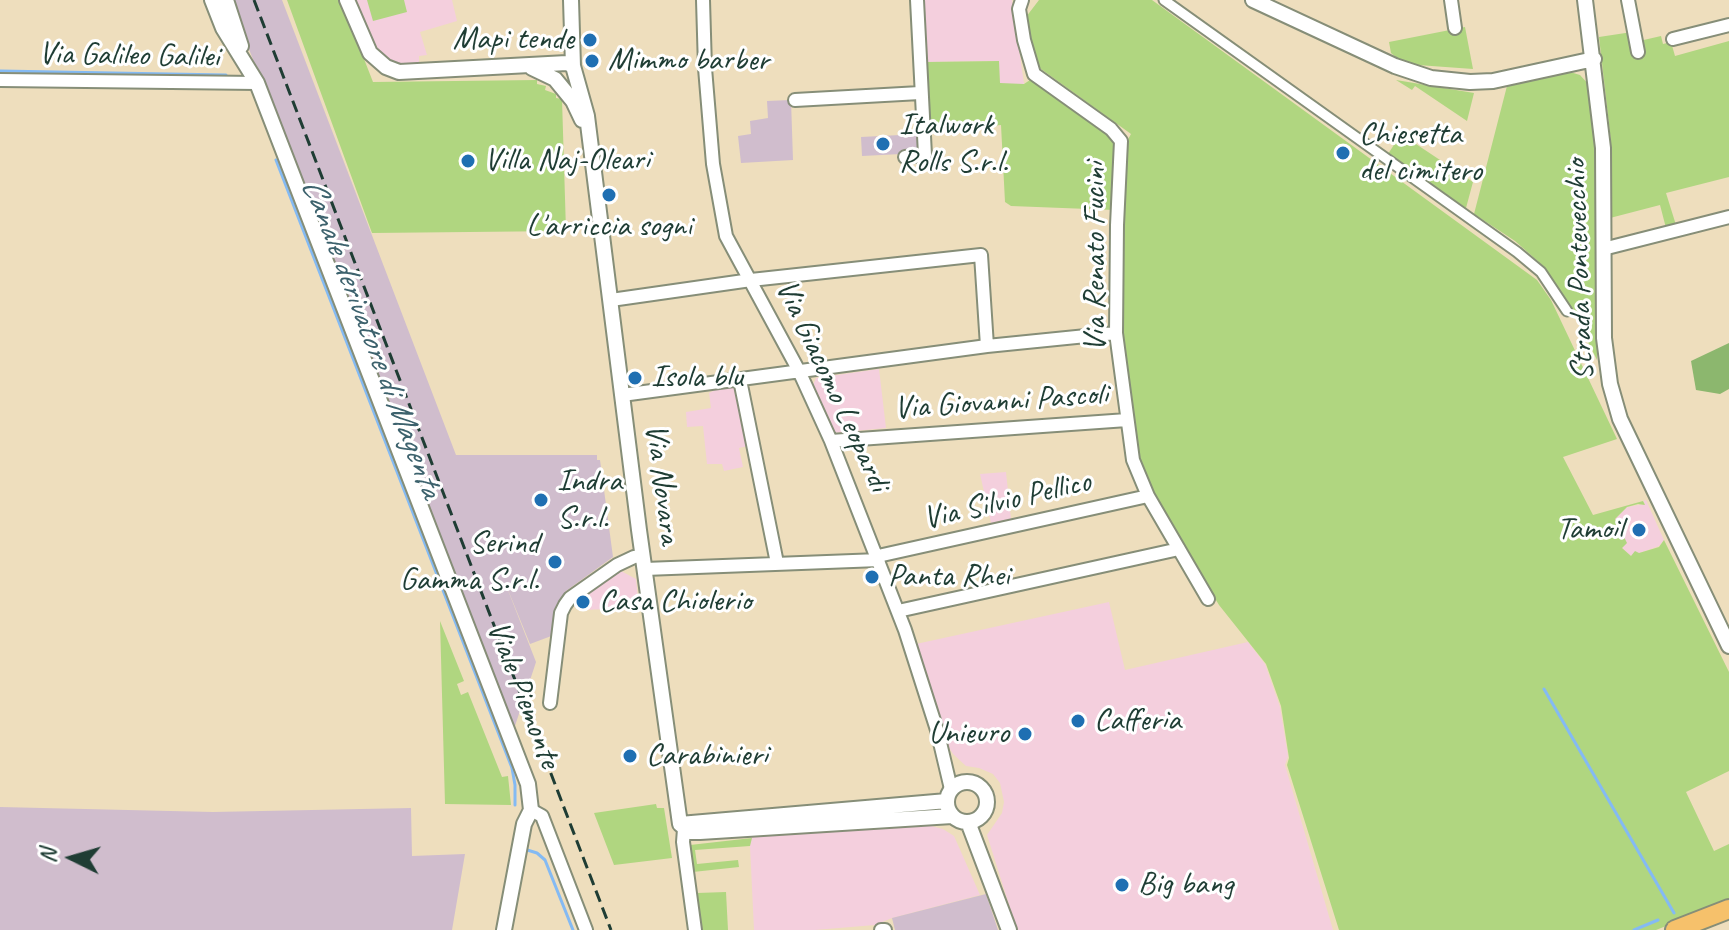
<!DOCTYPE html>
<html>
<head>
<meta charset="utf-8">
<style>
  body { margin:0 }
  #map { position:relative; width:1729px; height:930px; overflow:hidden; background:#eedebd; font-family:Caveat,sans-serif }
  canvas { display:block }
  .north { position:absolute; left:32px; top:818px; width:80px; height:80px; -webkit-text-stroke:6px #fff; paint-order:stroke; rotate:275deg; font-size:22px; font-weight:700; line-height:32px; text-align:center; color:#1f3d34 }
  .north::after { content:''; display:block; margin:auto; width:28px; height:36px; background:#1f3d34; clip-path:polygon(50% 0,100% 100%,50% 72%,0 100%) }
</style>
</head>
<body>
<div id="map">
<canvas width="1729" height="930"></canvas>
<div class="north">N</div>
</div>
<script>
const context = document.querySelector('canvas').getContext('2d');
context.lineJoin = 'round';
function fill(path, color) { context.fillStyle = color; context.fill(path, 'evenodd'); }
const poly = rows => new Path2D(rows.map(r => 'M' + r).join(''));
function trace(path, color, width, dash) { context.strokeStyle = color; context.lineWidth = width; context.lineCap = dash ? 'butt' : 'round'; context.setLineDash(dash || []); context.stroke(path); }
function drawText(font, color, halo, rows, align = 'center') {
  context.font = font + ' Caveat,sans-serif'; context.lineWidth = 6; context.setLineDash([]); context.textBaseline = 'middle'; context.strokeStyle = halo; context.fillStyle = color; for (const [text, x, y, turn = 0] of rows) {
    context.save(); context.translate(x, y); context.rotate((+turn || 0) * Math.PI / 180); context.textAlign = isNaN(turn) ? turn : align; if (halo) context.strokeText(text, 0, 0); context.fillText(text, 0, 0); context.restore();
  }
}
fill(poly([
  [356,0,452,0,457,21,420,32,427,55,419,56,419,68,398,65,379,53,373,44],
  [924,0,1012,0,1024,84,999,84,999,61,926,62],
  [879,369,886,428,834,433,813,385,816,378],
  [733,386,748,446,739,448,743,467,724,471,722,464,707,464,703,426,687,427,686,412,711,408,709,393,717,389],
  [1006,472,1011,519,991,523,980,474],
  [1646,500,1664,540,1659,546,1631,556,1622,548,1626,543,1615,519,1627,507,1645,504,1643,501],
  [621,571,636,579,639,608,581,610,573,605],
  [1109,602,1125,670,1248,642,1265,664,1280,707,1288,756,1285,765,1333,930,1017,930,987,835,1002,813,1004,802,1000,783,993,774,979,768,966,766,953,754,944,739,916,644],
  [916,822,943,829,954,836,980,895,892,918,875,925,815,930,754,930,750,846,752,836]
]), '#f4cfdd');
fill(poly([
  [230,0,282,0,456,455,597,455,597,460,600,460,613,557,566,591,559,602,554,635,530,644,504,580,536,662,513,732],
  [791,100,793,160,741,163,738,136,751,134,750,121,768,118,767,101],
  [920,134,921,153,862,156,861,137],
  [0,807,213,812,411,808,412,856,465,854,452,930,0,930],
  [986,894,998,930,895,930,892,918]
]), '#d0bdcd');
fill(poly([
  [287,0,341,0,373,82,537,80,537,84,546,86,545,90,556,94,556,98,562,99,566,231,372,233],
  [367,0,404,0,407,12,373,21],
  [1039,0,1152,0,1537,280,1551,300,1617,439,1563,457,1593,515,1643,501,1645,505,1638,504,1627,507,1615,519,1627,543,1622,548,1631,556,1635,551,1639,553,1659,547,1664,540,1729,672,1729,771,1686,792,1714,851,1729,844,1729,901,1656,930,1339,930,1287,765,1289,758,1281,706,1266,664,1219,605,1155,500,1136,453,1121,338,1121,215,1126,143,1131,134,1034,64,1026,17],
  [1465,27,1473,69,1404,64,1391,53,1389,42],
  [1632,32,1635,42,1661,36,1663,44,1671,42,1675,56,1729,41,1729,177,1666,193,1676,225,1666,228,1660,205,1610,218,1611,142,1599,37],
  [999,61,1000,83,1024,84,1030,80,1116,140,1114,210,1011,206,1005,202,1001,125,928,132,926,62],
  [1570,72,1580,75,1591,87,1596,151,1597,360,1569,304,1541,264,1515,241,1474,214,1507,86],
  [1396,80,1474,93,1467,121,1415,86,1412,90],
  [1401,134,1473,182,1466,208,1388,154],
  [440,621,464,681,457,684,461,695,468,692,502,777,508,776,511,805,445,804],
  [656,804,657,808,664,808,672,858,614,865,594,813],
  [752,838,750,846,695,850,697,864,738,860,739,867,693,872,690,845],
  [726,892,728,930,701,930,697,893]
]), '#b0d680');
fill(poly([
  [1729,343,1729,389,1720,394,1696,390,1691,361]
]), '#8cb76e');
trace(poly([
  [0,71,226,75],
  [276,160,512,768,515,785,515,805],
  [1544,689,1674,913],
  [524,849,537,853,545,860,573,930],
  [1634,930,1658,920]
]), '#84baf3', 3);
const pedestrian = poly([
  [1164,0,1517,252,1541,272,1567,311]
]);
const minor = poly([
  [703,0,705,68,713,164,726,236,799,371,831,441,905,630,937,730,951,789],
  [1022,0,1019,9,1024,40,1034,74,1111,129,1121,141,1117,225,1116,333,1133,460,1148,496,1208,599],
  [1451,0,1455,28],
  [1628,0,1638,52],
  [1673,39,1729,25],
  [0,80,257,83],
  [795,100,920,93],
  [905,157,925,155,917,0],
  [1603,249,1729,217],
  [611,300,751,280,981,255,987,346],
  [740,380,777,563],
  [622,395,987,346,1116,333],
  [831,441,1127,420],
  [878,556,1148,496],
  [645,569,879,560],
  [898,611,1179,549],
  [550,703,561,613,565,605,570,598,617,565,634,557,643,556],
  [531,810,542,816,586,930],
  [684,829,683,842,695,930],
  [881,930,885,930]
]);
const tertiary = poly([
  [212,0,223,28,257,83,528,784,531,810,524,824,504,930],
  [226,0,241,46],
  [347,0,370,53,386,67,399,72,567,63,573,66],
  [571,0,573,66,587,116,639,530,680,824,690,832,700,832,952,816],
  [1253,0,1395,66,1431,78,1470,82,1493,81,1594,59],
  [1585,0,1603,148,1604,338,1610,384,1620,419,1729,646],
  [532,68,555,79,573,101,582,120],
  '947 802a20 20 0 1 1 40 0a20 20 0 1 1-40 0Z',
  [968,822,1009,930],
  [680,824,947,801]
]);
const primary = poly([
  [1675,930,1729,909]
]);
trace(pedestrian, '#868e78', 13);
trace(minor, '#868e78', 16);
trace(tertiary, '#868e78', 18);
trace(primary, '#868e78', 22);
trace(pedestrian, '#fff', 9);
trace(minor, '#fff', 12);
trace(tertiary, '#fff', 14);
trace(primary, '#f6c16b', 18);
trace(poly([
  [254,0,611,930]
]), '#1f3d34', 3, [12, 6]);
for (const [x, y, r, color] of [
  [590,40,8,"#1f6fb2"],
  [592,61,8,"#1f6fb2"],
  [883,144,8,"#1f6fb2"],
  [1343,153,8,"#1f6fb2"],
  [468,161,8,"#1f6fb2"],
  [609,195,8,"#1f6fb2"],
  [635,378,8,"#1f6fb2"],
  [541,500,8,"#1f6fb2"],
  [1639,530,8,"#1f6fb2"],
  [555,562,8,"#1f6fb2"],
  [872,577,8,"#1f6fb2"],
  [583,602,8,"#1f6fb2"],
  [1078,721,8,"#1f6fb2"],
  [1025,734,8,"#1f6fb2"],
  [630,756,8,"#1f6fb2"],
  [1122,885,8,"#1f6fb2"]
]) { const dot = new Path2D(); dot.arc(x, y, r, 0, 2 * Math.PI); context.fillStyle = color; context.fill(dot); trace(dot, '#fff', 3); }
drawText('32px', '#1f3d34', '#fff', [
  ["Mapi tende",574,40,"right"],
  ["Mimmo barber",608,61],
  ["Italwork",899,126],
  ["Rolls S.r.l.",899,163],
  ["Chiesetta",1359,135],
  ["del cimitero",1359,172],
  ["Villa Naj-Oleari",484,161],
  ["L'arriccia sogni",609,227,"center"],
  ["Isola blu",651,378],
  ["Indra",557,482],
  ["S.r.l.",557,519],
  ["Tamoil",1623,530,"right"],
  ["Serind",539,544,"right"],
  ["Gamma S.r.l.",539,581,"right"],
  ["Panta Rhei",888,577],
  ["Casa Chiolerio",599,602],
  ["Cafferia",1094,721],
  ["Unieuro",1009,734,"right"],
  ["Carabinieri",646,756],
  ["Big bang",1138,885]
], 'left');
drawText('32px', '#1f3d34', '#fff', [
  ["Via Galileo Galilei",129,56,1],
  ["Via Renato Fucini",1096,257,-90],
  ["Strada Pontevecchio",1580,270,-92],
  ["Via Giacomo Leopardi",832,386,65],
  ["Via Giovanni Pascoli",1001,402,-4],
  ["Via Novara",662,484,83],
  ["Via Silvio Pellico",1007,501,-13],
  ["Viale Piemonte",523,695,69]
]);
drawText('italic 34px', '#3d626d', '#fff', [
  ["Canale derivatore di Magenta",371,338,69]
]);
</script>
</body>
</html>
